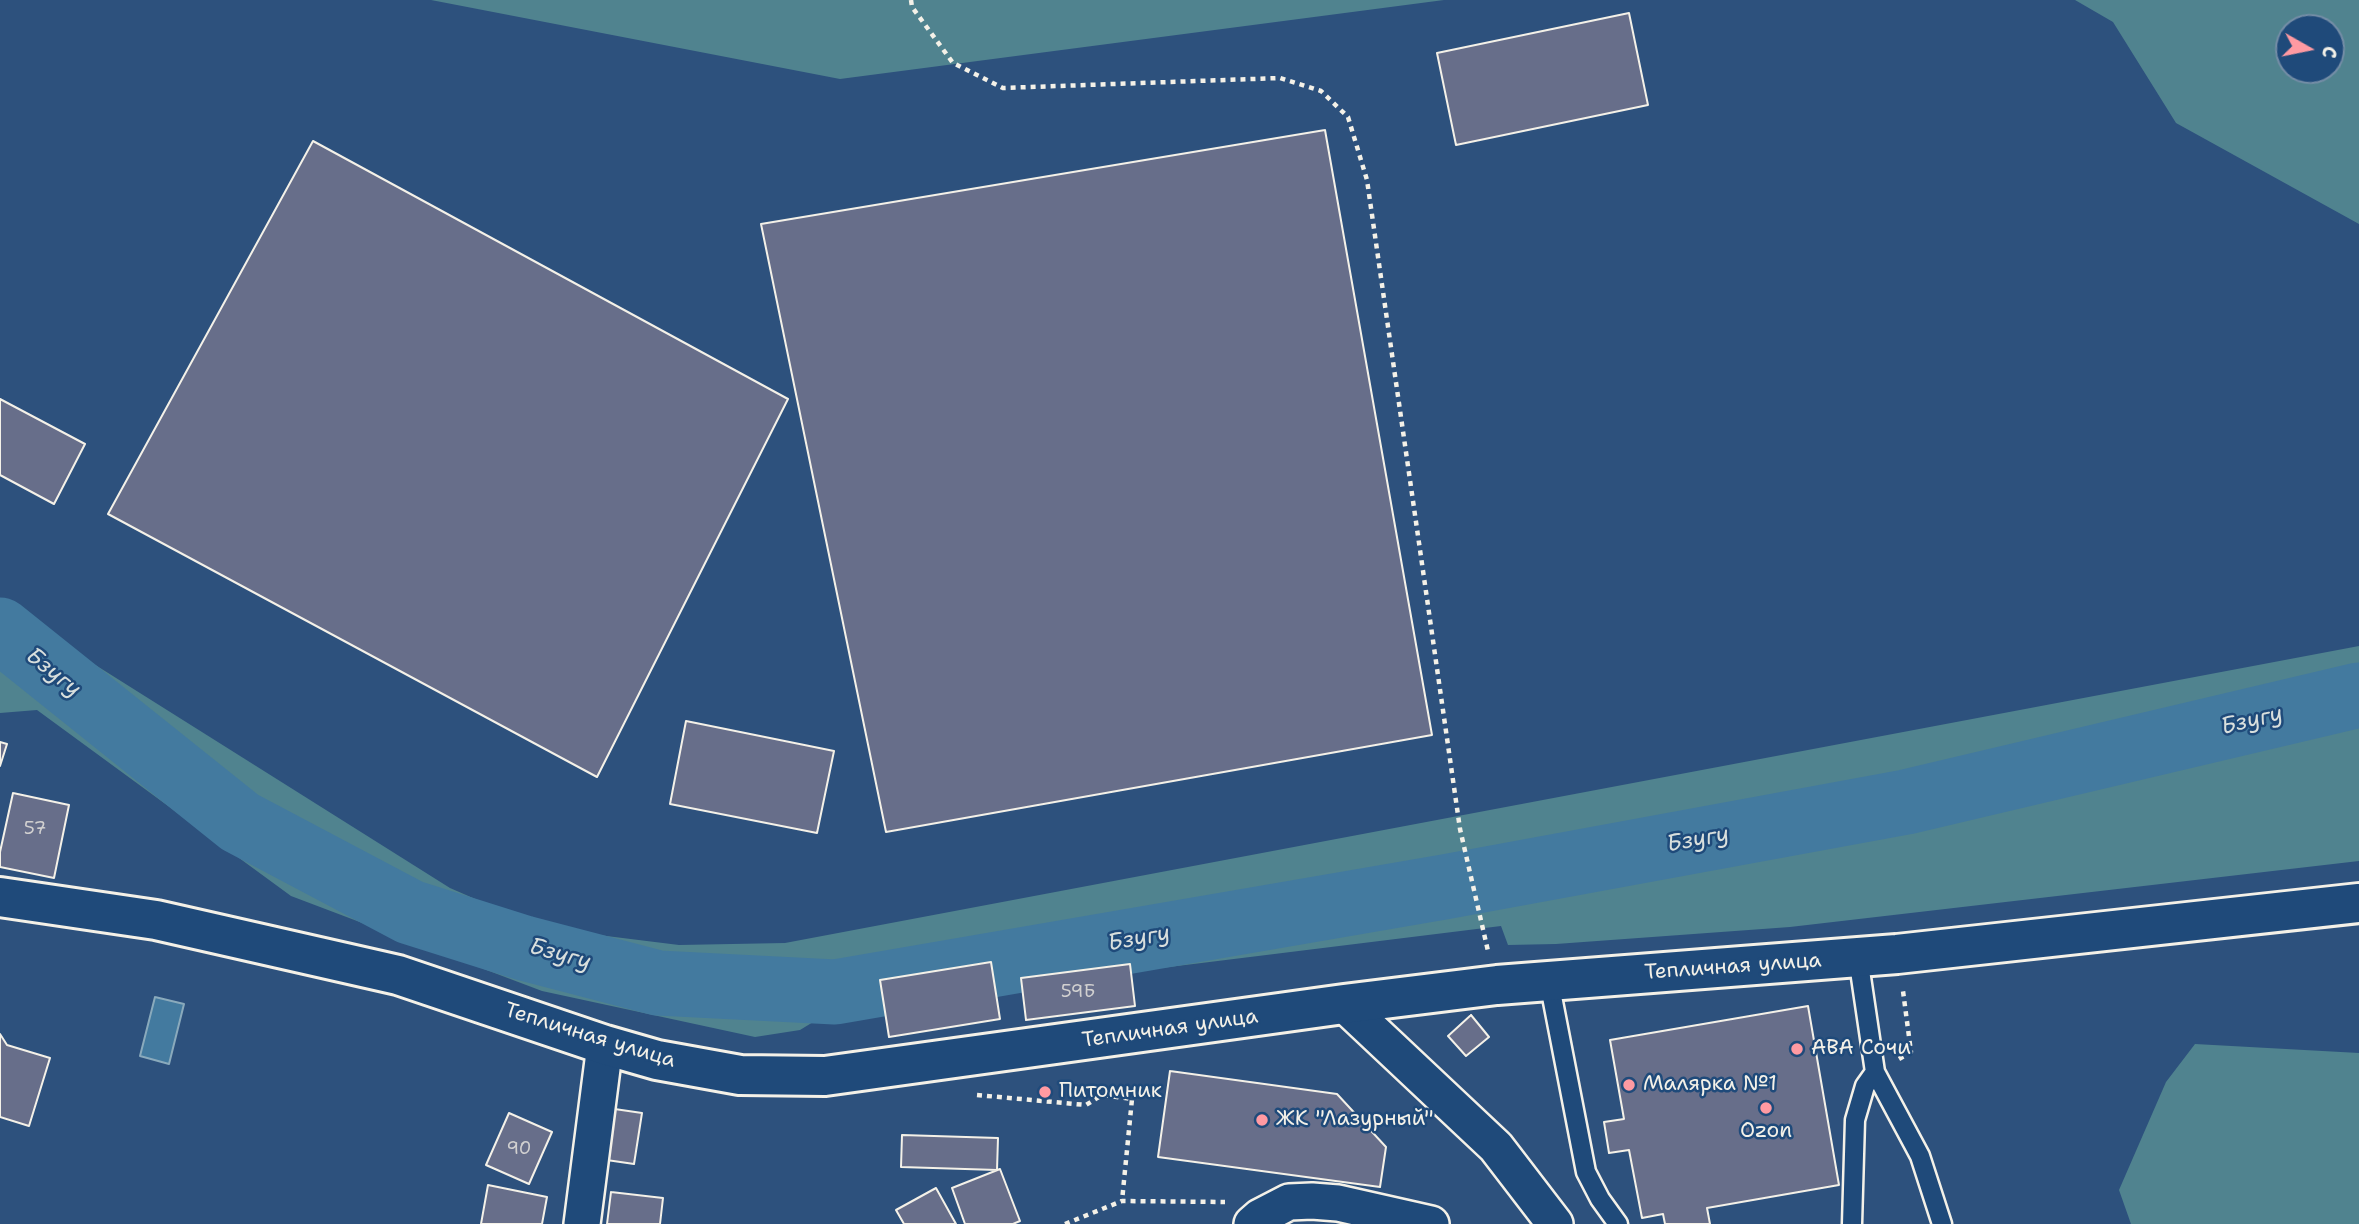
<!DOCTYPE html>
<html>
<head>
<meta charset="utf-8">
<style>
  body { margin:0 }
  #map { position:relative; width:2359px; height:1224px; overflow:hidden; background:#2d517d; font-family:"Shantell Sans",sans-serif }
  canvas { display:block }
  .north { position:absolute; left:2275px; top:14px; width:70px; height:70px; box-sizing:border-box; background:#1f4a7a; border:2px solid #748da6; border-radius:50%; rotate:99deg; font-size:19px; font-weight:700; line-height:28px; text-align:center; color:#f4f1e8 }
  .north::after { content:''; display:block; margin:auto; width:24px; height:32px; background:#ff9aa2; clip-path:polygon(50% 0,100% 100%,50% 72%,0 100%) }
</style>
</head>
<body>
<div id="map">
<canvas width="2359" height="1224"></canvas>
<div class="north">С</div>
</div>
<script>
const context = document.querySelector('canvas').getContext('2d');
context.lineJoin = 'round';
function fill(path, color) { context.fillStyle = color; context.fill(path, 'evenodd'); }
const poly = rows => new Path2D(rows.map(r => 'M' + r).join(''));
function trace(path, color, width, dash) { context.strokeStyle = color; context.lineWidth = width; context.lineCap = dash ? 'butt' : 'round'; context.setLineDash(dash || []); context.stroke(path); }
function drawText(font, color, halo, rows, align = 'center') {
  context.font = font + ' "Shantell Sans",sans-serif'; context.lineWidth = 5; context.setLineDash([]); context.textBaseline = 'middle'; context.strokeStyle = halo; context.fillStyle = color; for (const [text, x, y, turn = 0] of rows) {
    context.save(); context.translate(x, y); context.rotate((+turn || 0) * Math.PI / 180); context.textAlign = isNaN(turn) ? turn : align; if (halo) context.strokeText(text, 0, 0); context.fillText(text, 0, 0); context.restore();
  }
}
fill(poly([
  [431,0,1444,0,840,79],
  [2075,0,2359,0,2359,224,2176,123,2113,22],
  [2289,28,2331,28,2331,70,2289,70],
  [0,605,450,888,542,928,679,945,785,943,2359,646,2359,861,1790,927,1556,944,1508,945,1501,926,1153,969,1016,957,851,999,800,1030,755,1037,542,991,291,896,37,710,0,713],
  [2195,1044,2359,1053,2359,1224,2131,1224,2119,1190,2166,1082]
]), '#50838f');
const water = poly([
  [155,997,184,1004,169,1064,140,1056,155,997]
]);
fill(water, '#437a9f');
trace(water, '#8aaabc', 2);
trace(poly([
  [0,630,240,822,410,912,524,948,658,983,835,992,1444,887,1906,802,2359,695]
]), '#437a9f', 65);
const building = poly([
  [1629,13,1648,105,1456,145,1437,53,1629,13],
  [1325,130,1432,735,886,832,761,224,1325,130],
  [313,141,788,399,597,777,108,514,313,141],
  [0,399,85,444,54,504,0,475,0,399],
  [686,721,834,751,817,833,670,804,686,721],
  [0,742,7,744,0,766,0,742],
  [13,793,69,805,54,878,0,867,0,852,13,793],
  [991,962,1000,1019,889,1037,880,980,991,962],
  [1130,964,1135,1006,1026,1020,1021,978,1130,964],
  [1808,1006,1839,1185,1707,1208,1710,1224,1665,1224,1663,1214,1642,1218,1629,1150,1609,1153,1604,1122,1624,1119,1610,1040,1808,1006],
  [1471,1015,1489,1037,1466,1056,1448,1036,1471,1015],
  [0,1034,7,1045,50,1058,29,1126,0,1117,0,1034],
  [1170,1071,1337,1094,1386,1147,1380,1187,1158,1157,1170,1071],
  [601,1107,642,1113,634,1164,593,1158,601,1107],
  [509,1113,552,1132,529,1184,486,1165,509,1113],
  [902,1135,998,1138,997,1170,901,1167,902,1135],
  [1000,1169,1020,1221,1013,1224,965,1224,952,1188,1000,1169],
  [488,1185,547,1197,542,1224,481,1224,488,1185],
  [936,1188,956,1224,904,1224,896,1210,936,1188],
  [611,1192,663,1198,660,1224,607,1224,611,1192]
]);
fill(building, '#676e8a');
trace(building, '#f4f1e8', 2);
const lane = poly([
  [1858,957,1875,1072,1920,1156,1942,1224],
  [1549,981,1586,1172,1600,1199,1618,1224],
  [1852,1224,1855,1120,1865,1086,1875,1072]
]);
const street = poly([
  [1344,1004,1496,1147,1555,1224],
  [582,1224,605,1045],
  [1252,1224,1260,1217,1289,1202,1312,1201,1338,1203,1431,1224]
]);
const secondary = poly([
  [0,897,156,920,398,975,605,1045,657,1060,740,1075,825,1076,1344,1004,1497,985,1897,954,2359,903]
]);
trace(lane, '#f4f1e8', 23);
trace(street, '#f4f1e8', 40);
trace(secondary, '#f4f1e8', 44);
trace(poly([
  [911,0,912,7,953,63,1003,88,1280,78,1321,91,1348,117,1367,180,1460,829,1488,951],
  [1899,1059,1911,1052,1903,991],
  [977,1095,1086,1105,1102,1095,1132,1099,1122,1201],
  [1065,1224,1122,1201,1225,1202]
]), '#f4f1e8', 4.5, [5, 5]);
trace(lane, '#1f4a7a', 18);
trace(street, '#1f4a7a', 35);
trace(secondary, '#1f4a7a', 38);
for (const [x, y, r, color] of [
  [1797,1049,7,"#ff9aa2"],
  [1629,1085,7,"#ff9aa2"],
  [1045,1092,7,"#ff9aa2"],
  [1766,1108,7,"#ff9aa2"],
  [1262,1120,7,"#ff9aa2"]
]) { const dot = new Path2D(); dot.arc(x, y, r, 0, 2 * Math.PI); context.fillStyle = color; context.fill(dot); trace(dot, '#1f4a7a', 2.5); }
drawText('18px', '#d1d0d0', null, [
  ["57",35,829],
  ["59Б",1078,992],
  ["90",519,1149]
]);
drawText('21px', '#f4f1e8', '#1f4a7a', [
  ["Тепличная улица",1733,967,-4],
  ["Тепличная улица",1170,1029,-8],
  ["Тепличная улица",590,1036,17]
]);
drawText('21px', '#f4f1e8', '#1f4a7a', [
  ["АВА Сочи",1811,1049],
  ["Малярка №1",1643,1085],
  ["Питомник",1059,1092],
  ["ЖК \"Лазурный\"",1276,1120],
  ["Ozon",1766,1132,"center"]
], 'left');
drawText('italic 23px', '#d9dfdd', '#1f4a7a', [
  ["Бзугу",53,673,39],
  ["Бзугу",2252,721,-13],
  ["Бзугу",1698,840,-10],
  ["Бзугу",1139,939,-10],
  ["Бзугу",560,955,16]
]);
</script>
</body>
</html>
